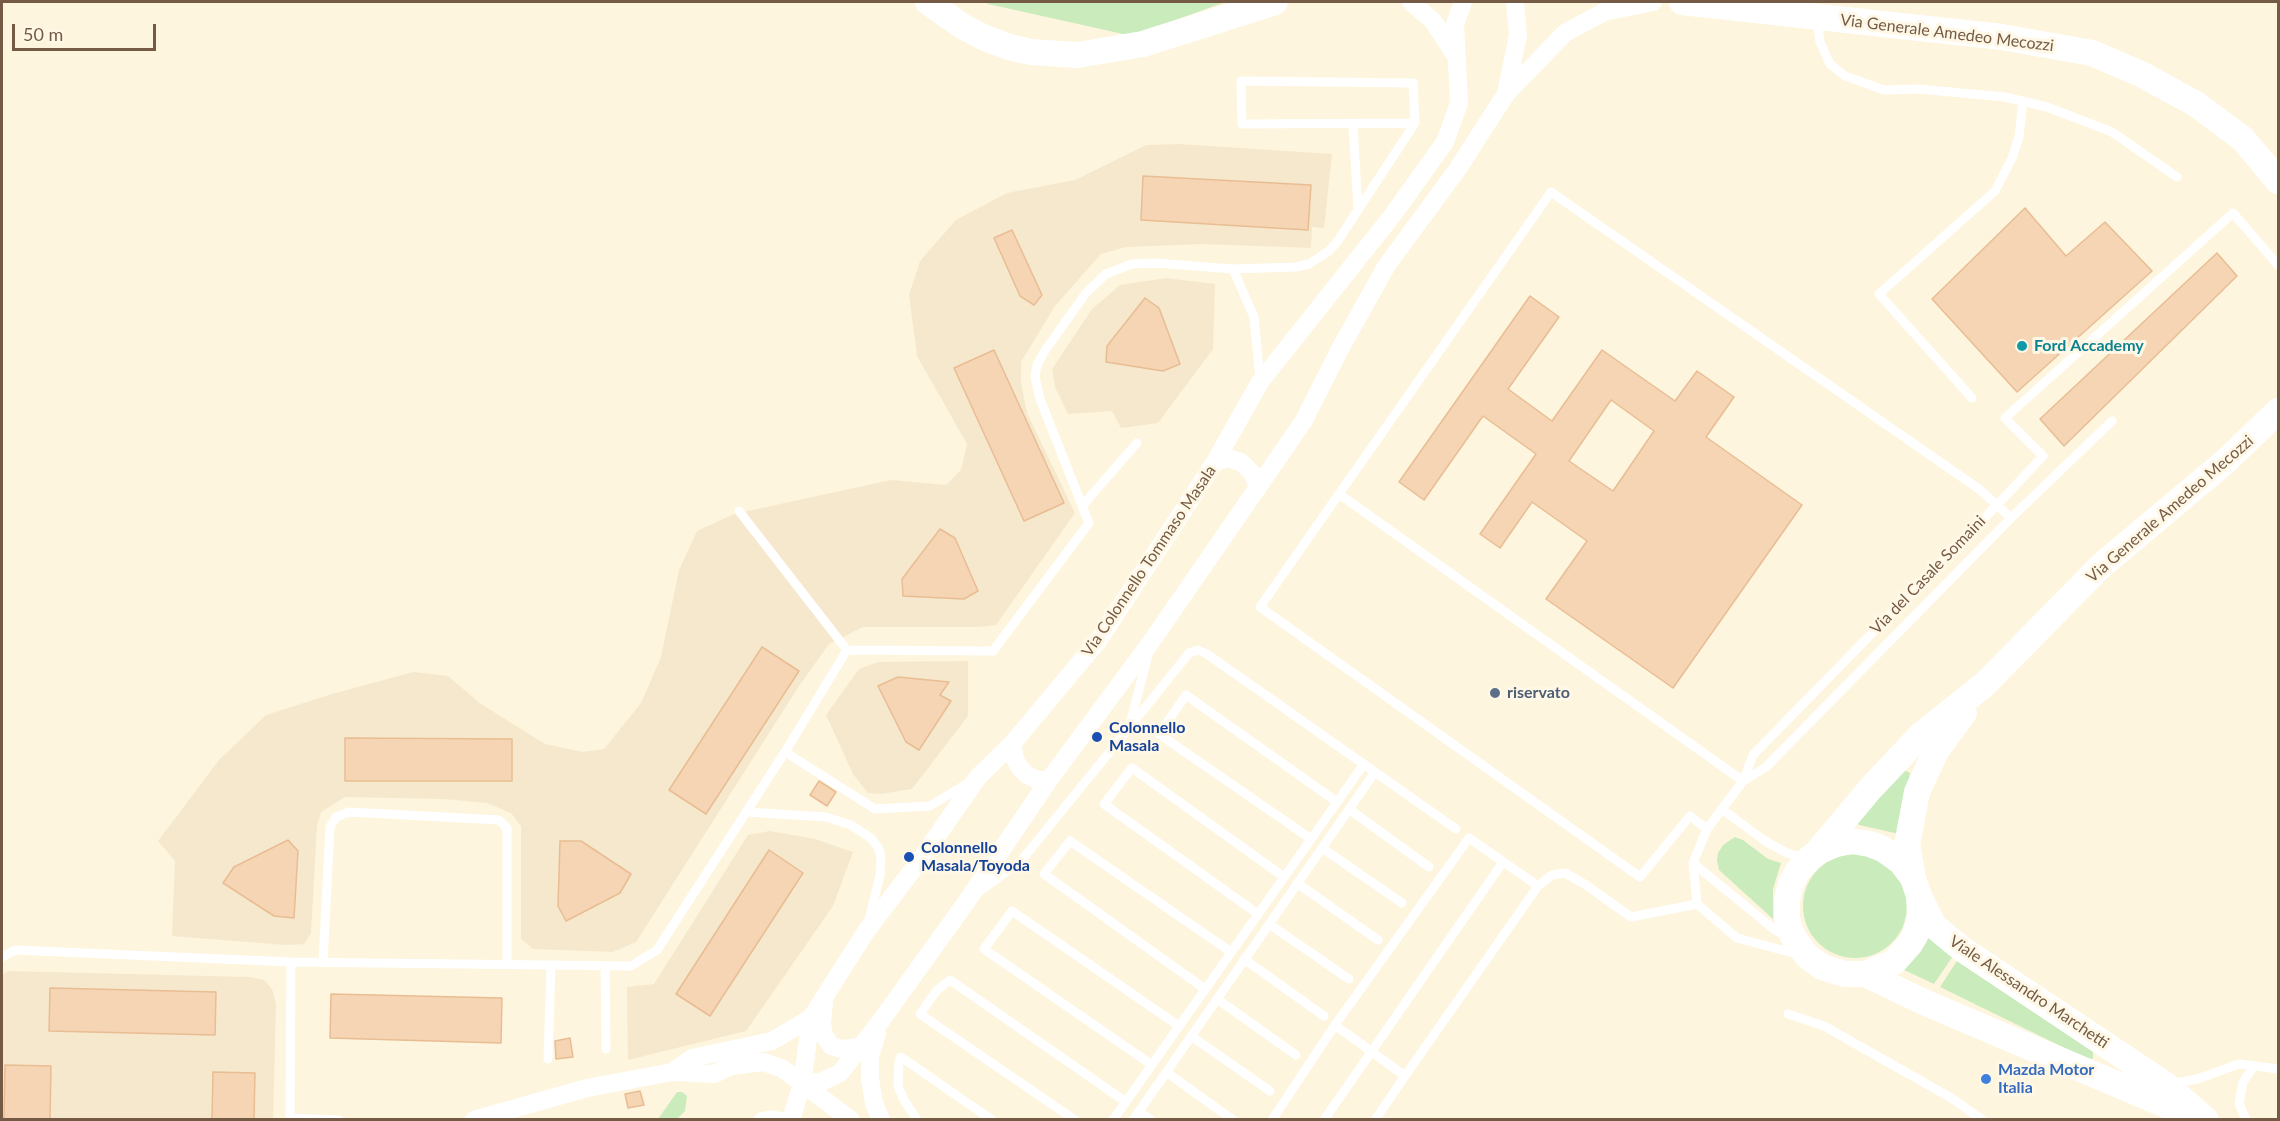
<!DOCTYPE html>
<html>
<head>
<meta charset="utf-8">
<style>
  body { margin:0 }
  #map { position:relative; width:2280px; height:1121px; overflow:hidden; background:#fef5de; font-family:Lato,sans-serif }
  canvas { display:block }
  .frame { position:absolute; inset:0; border:3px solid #755b45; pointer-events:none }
  .scale { position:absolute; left:12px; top:24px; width:144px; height:27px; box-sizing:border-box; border:3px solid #755b45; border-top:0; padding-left:8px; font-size:18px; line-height:21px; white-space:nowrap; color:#755b45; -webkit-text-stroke:4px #fff8e6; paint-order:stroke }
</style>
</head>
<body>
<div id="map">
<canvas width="2280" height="1121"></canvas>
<div class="frame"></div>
<div class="scale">50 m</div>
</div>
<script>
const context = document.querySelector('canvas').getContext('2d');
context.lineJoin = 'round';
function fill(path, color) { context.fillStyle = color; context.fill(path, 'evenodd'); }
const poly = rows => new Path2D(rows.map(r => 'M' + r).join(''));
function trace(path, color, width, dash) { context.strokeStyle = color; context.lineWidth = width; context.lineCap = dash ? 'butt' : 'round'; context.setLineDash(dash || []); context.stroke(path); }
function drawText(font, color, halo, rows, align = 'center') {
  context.font = font + ' Lato,sans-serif'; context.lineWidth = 6; context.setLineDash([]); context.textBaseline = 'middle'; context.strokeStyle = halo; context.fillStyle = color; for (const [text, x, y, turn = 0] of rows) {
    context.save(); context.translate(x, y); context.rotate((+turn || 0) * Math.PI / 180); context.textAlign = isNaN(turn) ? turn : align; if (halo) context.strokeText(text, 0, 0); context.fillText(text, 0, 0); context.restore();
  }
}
fill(poly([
  [1179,144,1332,154,1324,228,1312,227,1311,248,1203,244,1126,247,1101,254,1055,306,1021,362,1021,382,1027,413,1075,513,996,625,978,627,863,627,829,644,799,686,636,942,613,952,533,949,521,939,521,826,511,813,487,803,443,799,345,797,321,812,317,826,311,933,304,944,286,945,172,936,175,861,158,841,219,760,266,715,332,694,413,672,448,676,481,704,545,744,583,752,604,749,641,703,661,657,679,570,697,531,734,514,891,480,946,485,961,470,967,444,917,356,909,295,920,261,956,220,1007,193,1075,180,1146,145],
  [1166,278,1215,284,1213,349,1158,423,1121,428,1112,411,1068,414,1055,387,1052,369,1092,309,1120,285],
  [968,661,968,716,912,789,880,794,868,793,853,774,826,715,859,669,878,662],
  [770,831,815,839,853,852,833,906,746,1031,628,1060,627,987,654,984,748,835],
  [8,971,249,977,264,980,272,989,276,1004,273,1119,2,1120,2,975]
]), '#f6e8cc');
fill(poly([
  [987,2,1225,2,1132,36,988,4],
  [1904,770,1910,773,1899,834,1859,825,1855,821],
  [1735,837,1743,840,1768,859,1781,863,1773,889,1773,919,1719,870,1717,861,1718,853,1723,845],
  '1803 906a52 52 0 1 1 104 0a52 52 0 1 1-104 0Z',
  [1931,932,1955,953,1934,984,1902,969,1925,945],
  [1960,956,2093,1050,2093,1058,2089,1060,2085,1058,1940,987],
  [677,1092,682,1092,687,1096,685,1111,677,1119,658,1119]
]), '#caecbc');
const building = poly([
  [1143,176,1311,185,1308,230,1141,220,1143,176],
  [2025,208,2066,256,2105,222,2152,271,2017,392,1932,299,2025,208],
  [1012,230,1042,295,1034,305,1020,296,994,238,1012,230],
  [2217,253,2237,276,2064,446,2040,419,2217,253],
  [1530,296,1559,317,1508,389,1552,421,1602,350,1675,401,1697,371,1734,397,1706,437,1802,505,1673,688,1546,599,1587,541,1532,502,1500,548,1480,534,1536,454,1483,416,1424,500,1399,482,1530,296],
  [1611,400,1654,431,1613,491,1569,461,1611,400],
  [1145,298,1159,308,1180,364,1163,371,1106,362,1107,346,1145,298],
  [994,350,1064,503,1024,521,954,368,994,350],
  [940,529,955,538,978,591,964,599,903,596,902,579,940,529],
  [762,647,799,671,706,814,669,790,762,647],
  [898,677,949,682,940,695,951,701,919,750,906,742,878,686,898,677],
  [345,738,512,739,512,781,345,781,345,738],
  [819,781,836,792,827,806,810,795,819,781],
  [288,840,298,851,294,918,274,916,223,883,234,867,288,840],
  [560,841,581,841,631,874,620,893,566,921,558,906,560,841],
  [769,850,803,873,710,1016,676,994,769,850],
  [50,988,216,992,215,1035,49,1031,50,988],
  [331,994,502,998,501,1043,330,1038,331,994],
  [570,1038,573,1057,556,1059,555,1041,570,1038],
  [5,1065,51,1066,50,1119,4,1119,5,1065],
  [213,1072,255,1073,254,1119,212,1119,213,1072],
  [640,1091,644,1105,628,1108,625,1094,640,1091]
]);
fill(building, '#f5d5b4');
trace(building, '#e9bd93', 1.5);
trace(poly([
  [1817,19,1820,42,1830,64,1845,76,1884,90,1918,89,2005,97,2047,107,2112,132,2177,177],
  [1353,124,1358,210],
  [1233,269,1254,317,1260,379],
  [1972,398,1879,294,1995,191,2012,158,2019,137,2023,101],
  [1339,494,1551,192,1979,489,1997,505,2043,456,2005,418,2233,213,2278,265],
  [1082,506,1137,443],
  [739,511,847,650],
  [2011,518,2112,421],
  [1148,655,1129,728,1189,653,1198,650,1207,654,1456,829],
  [785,752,875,809,930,806,968,783],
  [1743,781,1766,767,2011,518,1997,505,1753,755,1743,781,1707,829,1693,863,1697,904,1737,938,1797,954],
  [1349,809,1429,867],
  [1723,810,1765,841,1787,853,1806,858],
  [746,812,826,817,851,825,872,839,879,849,881,859,880,875,869,920],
  [1707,829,1690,816,1640,877,1260,607,1339,494,1743,781],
  [1311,839,1159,734,1186,695,1337,802],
  [1322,848,1402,903],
  [1693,863,1775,930,1788,937],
  [1297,883,1378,940],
  [1538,886,1552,875,1565,873,1586,885,1631,917,1697,904],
  [979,892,1021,861,1129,728],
  [1258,914,1104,804,1132,768,1284,877],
  [1269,924,1349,979],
  [2,957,15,950,291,962,631,966,657,950,785,752,847,650,993,651,1089,523,1040,399,1035,377,1037,365,1044,352,1086,293,1106,274,1132,264,1155,263,1233,269,1296,267,1309,264,1329,251,1337,242,1415,123,1413,83,1241,81,1242,124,1415,123],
  [1244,959,1324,1016],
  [323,962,330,827,336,817,349,812,499,820,507,828,507,964],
  [605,966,606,1049],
  [1205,989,1044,874,1070,841,1231,952],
  [1217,999,1296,1055],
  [1788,1014,1824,1026,1953,1099,1982,1120],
  [1335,1025,1469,838,1538,886,1405,1076],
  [1191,1036,1270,1091],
  [548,1059,551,966],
  [1152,1065,984,949,1012,911,1179,1026],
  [1166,1072,1233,1120],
  [2171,1084,2197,1079,2239,1064,2278,1069],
  [1139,1111,1151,1120],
  [290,1118,339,1120],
  [290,1120,291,962],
  [758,1120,760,1117,771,1115,791,1118],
  [917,1120,904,1100,898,1086,899,1061,901,1057,992,1120],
  [1075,1120,920,1014,937,990,950,980,1126,1102],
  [1113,1120,1364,764],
  [1133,1120,1375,772],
  [1272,1120,1335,1025,1405,1076,1375,1120],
  [1324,1120,1503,862],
  [2246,1120,2239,1103,2243,1082,2254,1066]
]), '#fff', 9);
trace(poly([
  [1411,2,1433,21,1457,58],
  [1506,94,1518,35,1515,2],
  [1215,462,1227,458,1241,462,1253,474,1258,488],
  [1012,744,1015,759,1020,768,1027,775,1038,780,1049,780],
  [824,1001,822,1024,824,1035,831,1046,843,1049,860,1047],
  [877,1034,870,1056,870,1079,874,1103,881,1120],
  [672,1072,692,1058,772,1041,811,1018],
  [802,1084,821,1082,840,1073,880,1022,967,901,1049,780,1151,642,1303,422,1340,349,1387,265,1457,170,1506,94,1565,33,1604,12,1653,2],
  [474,1120,587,1088,672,1072,714,1074,731,1066,764,1062,783,1069,851,1120],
  [791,1120,802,1084,811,1018,867,930,921,859,978,777,1012,744,1098,641,1215,462,1260,382,1392,216,1445,142,1459,103,1455,24,1463,2]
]), '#fff', 18);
trace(poly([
  [928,2,962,26,985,38,1009,47,1031,52,1077,55,1143,44,1275,2],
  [1682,2,2002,37,2092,53,2141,74,2196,104,2243,139,2278,181],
  [1819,850,1871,788,1921,735,1985,684,2101,566,2226,461,2278,411],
  [1913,878,1907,845,1917,792,1936,751,1964,713],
  [1865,974,1894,962,1910,944,1916,933,1920,914,1919,896],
  [2201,1120,1926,1003,1865,974,1845,974,1822,967,1807,956,1795,940,1790,929,1787,918,1787,900,1791,883,1798,871,1809,859,1819,851,1836,844,1852,841,1870,844,1883,849,1901,862,1913,878,1919,896,1934,926,1962,949,2166,1085,2206,1120]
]), '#fff', 26);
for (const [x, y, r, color] of [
  [2022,346,6,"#0f9aa8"],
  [1495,693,6,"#5c6f8a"],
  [1097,737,6,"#1a4fb4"],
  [909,857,6,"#1a4fb4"],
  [1986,1079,6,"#3f7fe0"]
]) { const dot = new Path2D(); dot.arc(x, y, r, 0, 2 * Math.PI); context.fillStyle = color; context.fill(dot); trace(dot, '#fff8e6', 2); }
drawText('16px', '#755b45', '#fff8e6', [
  ["Via Generale Amedeo Mecozzi",1947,33,7],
  ["Via Generale Amedeo Mecozzi",2170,509,-41],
  ["Via Colonnello Tommaso Masala",1149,561,-56],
  ["Via del Casale Somaini",1928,575,-46],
  ["Viale Alessandro Marchetti",2029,992,34]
]);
drawText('bold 16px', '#0d838f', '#fff8e6', [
  ["Ford Accademy",2034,346]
], 'left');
drawText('bold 16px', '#4e5e75', '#fff8e6', [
  ["riservato",1507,693]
], 'left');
drawText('bold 16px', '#164399', '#fff8e6', [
  ["Colonnello",1109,728],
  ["Masala",1109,746],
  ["Colonnello",921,848],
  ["Masala/Toyoda",921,866]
], 'left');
drawText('bold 16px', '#366cbe', '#fff8e6', [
  ["Mazda Motor",1998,1070],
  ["Italia",1998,1088]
], 'left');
</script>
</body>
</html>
